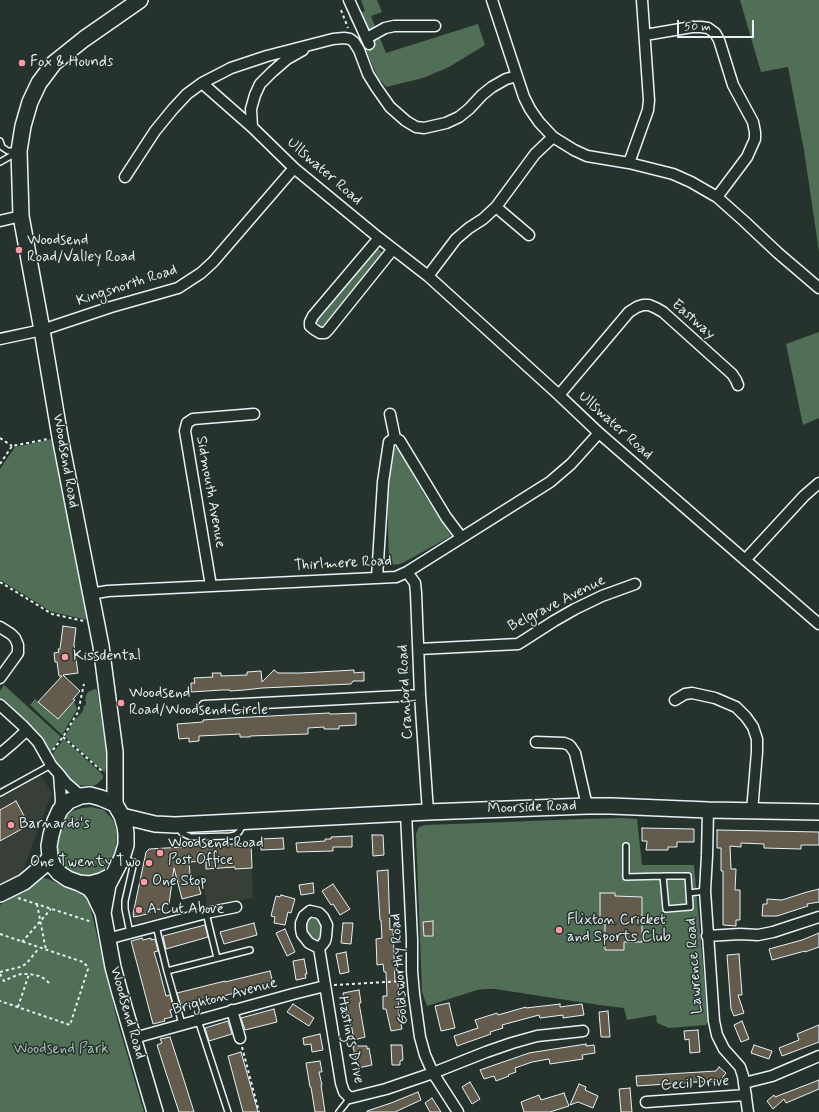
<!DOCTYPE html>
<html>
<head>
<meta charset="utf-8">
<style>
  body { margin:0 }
  #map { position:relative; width:819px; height:1112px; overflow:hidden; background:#26332d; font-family:Mynerve,sans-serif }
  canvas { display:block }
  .scale { position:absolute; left:677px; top:20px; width:77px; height:18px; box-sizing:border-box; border:2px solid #e8f1f8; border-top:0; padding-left:5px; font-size:12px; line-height:14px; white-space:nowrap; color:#e8f1f8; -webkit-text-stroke:3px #26332d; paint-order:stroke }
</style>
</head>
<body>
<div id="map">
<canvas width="819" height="1112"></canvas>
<div class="scale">50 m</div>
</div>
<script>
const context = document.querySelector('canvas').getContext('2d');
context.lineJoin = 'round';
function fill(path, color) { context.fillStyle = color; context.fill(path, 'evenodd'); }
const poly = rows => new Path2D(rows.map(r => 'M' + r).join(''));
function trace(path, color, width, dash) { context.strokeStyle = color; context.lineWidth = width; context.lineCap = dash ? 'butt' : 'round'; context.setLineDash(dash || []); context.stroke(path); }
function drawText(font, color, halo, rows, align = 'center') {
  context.font = font + ' Mynerve,sans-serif'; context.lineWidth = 3; context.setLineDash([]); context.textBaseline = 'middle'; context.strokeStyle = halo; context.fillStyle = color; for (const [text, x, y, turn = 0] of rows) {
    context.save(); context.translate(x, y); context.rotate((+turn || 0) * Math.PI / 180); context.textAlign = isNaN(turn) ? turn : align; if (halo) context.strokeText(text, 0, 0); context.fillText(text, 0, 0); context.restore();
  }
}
fill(poly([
  [37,770,52,793,22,873,0,887,0,787,6,784,8,786],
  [251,843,253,898,207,907,202,875,172,880,167,916,134,924,133,914,146,852,149,849]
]), '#383f36');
fill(poly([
  [361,0,377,0,382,12,371,16,386,53,478,24,485,45,449,67,423,78,386,87,378,78,362,41,349,17,365,11],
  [740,0,819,0,819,252,804,150,788,67,761,72],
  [376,247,385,255,323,329,320,329,314,323,315,320],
  [819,332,819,418,803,425,786,344],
  [52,439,88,620,52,612,0,580,0,469,15,447],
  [398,447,424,494,451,536,410,559,400,564,389,565,387,487,393,448],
  [4,685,61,737,52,751,48,753,0,700,0,691],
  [95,689,97,690,106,751,106,765,105,773,65,737,72,723,83,711,84,706,86,705,86,701,85,701,86,695,88,692],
  [35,699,58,719,74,702,77,708,76,711,62,735,30,705],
  [64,739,103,775,103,778,97,784,93,786,74,785,67,780,53,758,53,753],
  [91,807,104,810,113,820,116,828,117,834,116,854,109,871,86,881,63,868,59,859,57,851,56,838,63,821,67,816,73,811,82,808],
  [622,818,637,819,642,865,694,865,708,1022,706,1025,669,1028,657,1023,656,1015,627,1020,624,1008,599,1005,495,989,484,989,477,990,427,1006,422,992,416,834,419,827,425,825,454,824,581,819],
  [43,878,48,879,82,894,85,896,89,902,117,1020,144,1112,0,1112,0,905,31,883,37,879],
  [313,916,318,918,320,921,323,929,321,937,317,941,314,942,307,935,305,926,306,921,310,917]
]), '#516e57');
const building = poly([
  [63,626,76,628,74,644,78,673,63,675,80,691,73,699,75,700,58,719,38,702,62,676,59,676,57,662,55,662,54,653,59,652,58,649,60,649,63,626],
  [274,670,278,673,301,673,354,670,354,673,364,672,364,681,353,681,351,684,262,688,244,690,230,691,230,690,222,690,191,692,191,683,195,683,194,678,213,677,212,673,221,673,221,676,247,675,247,672,261,671,262,682,274,670],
  [329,713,330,714,333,714,356,713,356,725,339,726,339,729,324,729,324,727,308,728,308,734,250,736,250,737,240,737,240,734,199,736,199,741,189,742,189,738,179,739,177,724,203,722,203,720,232,718,329,713],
  [16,801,29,825,0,841,0,810,16,801],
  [642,828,694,829,694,842,677,842,677,847,668,847,668,850,646,850,647,841,642,841,642,828],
  [717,830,819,832,819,845,801,845,801,849,764,848,764,844,741,843,741,847,730,846,731,869,736,869,735,890,740,890,740,920,736,920,736,926,723,925,723,871,721,871,721,848,717,848,717,830],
  [372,835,383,835,384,855,373,856,372,835],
  [352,836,352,847,333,847,333,851,297,852,296,843,325,841,325,839,331,839,331,837,352,836],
  [283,838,284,849,261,850,261,839,283,838],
  [251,843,252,868,235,869,235,867,206,869,206,861,189,862,191,886,198,884,201,894,182,899,174,868,169,904,164,902,163,910,151,908,150,913,139,916,133,917,134,914,133,914,146,852,149,849,251,843],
  [388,870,390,930,393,929,395,982,398,982,399,1014,402,1029,391,1031,386,1009,383,1009,383,996,387,996,386,972,384,972,383,964,377,965,376,939,382,938,381,920,380,920,377,871,388,870],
  [313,883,314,893,301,895,299,885,313,883],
  [333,884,350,909,340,915,333,904,331,905,322,891,333,884],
  [819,889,819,902,807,904,808,906,777,916,762,916,763,904,767,904,767,899,782,900,807,892,819,889],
  [600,893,615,893,615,896,642,897,642,942,624,942,624,950,605,950,605,921,600,921,600,893],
  [281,895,295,899,291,913,288,912,285,925,274,923,275,917,271,916,276,896,280,897,281,895],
  [433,921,433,936,424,936,423,922,433,921],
  [254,923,257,935,224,944,220,932,254,923],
  [343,923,353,923,351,944,341,943,343,923],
  [205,925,208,937,166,949,163,936,205,925],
  [285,929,295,952,287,956,276,933,285,929],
  [819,933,819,947,805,952,805,951,772,960,769,949,802,940,819,933],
  [142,938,143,940,151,938,151,940,155,939,158,951,154,952,159,969,166,996,170,995,174,1009,170,1010,172,1017,164,1019,165,1021,153,1024,131,941,142,938],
  [346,952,349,972,340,974,336,954,346,952],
  [739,954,742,995,738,995,744,1013,734,1016,731,1009,727,955,739,954],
  [304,959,307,974,305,974,306,978,296,980,293,961,304,959],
  [270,971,273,983,181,1007,177,993,225,981,225,982,270,971],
  [359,990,361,1003,359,1003,365,1037,354,1040,349,1013,346,1014,343,993,359,990],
  [449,1003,455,1028,441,1031,435,1006,449,1003],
  [293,1004,314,1018,309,1026,287,1012,293,1004],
  [560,1004,560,1007,582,1004,584,1015,563,1018,563,1015,540,1018,539,1015,502,1025,503,1028,490,1032,491,1034,457,1046,454,1036,478,1028,475,1020,497,1013,498,1015,526,1007,526,1008,560,1004],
  [274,1009,277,1022,245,1030,241,1018,274,1009],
  [608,1011,610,1037,601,1037,599,1012,608,1011],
  [228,1021,232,1034,209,1041,205,1028,228,1021],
  [742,1021,749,1039,741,1042,734,1025,742,1021],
  [819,1025,819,1042,782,1056,779,1048,799,1040,797,1034,819,1025],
  [698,1030,700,1052,690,1053,689,1039,685,1040,684,1031,698,1030],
  [320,1034,323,1050,312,1052,311,1044,304,1045,303,1038,320,1034],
  [170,1037,183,1077,194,1112,179,1112,166,1073,157,1045,162,1043,160,1039,170,1037],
  [586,1044,586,1046,594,1045,595,1053,582,1055,583,1059,550,1064,549,1059,532,1062,515,1068,516,1072,508,1075,509,1076,496,1081,494,1076,484,1079,480,1070,529,1053,586,1044],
  [391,1045,402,1045,403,1060,400,1061,400,1065,392,1065,391,1045],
  [754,1045,772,1051,769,1059,751,1053,754,1045],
  [355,1046,367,1046,367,1049,369,1048,372,1065,358,1068,353,1047,355,1046],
  [241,1052,258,1112,243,1112,228,1056,241,1052],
  [320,1061,322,1072,319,1072,322,1085,321,1085,325,1112,315,1112,311,1087,310,1087,306,1063,320,1061],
  [719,1067,726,1073,717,1085,712,1081,637,1086,636,1076,716,1071,719,1067],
  [819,1080,819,1089,786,1103,784,1099,773,1109,767,1101,774,1095,775,1097,819,1080],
  [470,1082,480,1099,472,1104,462,1087,470,1082],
  [579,1084,586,1087,585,1090,598,1096,593,1108,578,1102,570,1105,579,1084],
  [630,1088,632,1112,621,1112,619,1089,630,1088],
  [418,1092,421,1100,395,1112,367,1112,367,1111,391,1103,418,1092],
  [564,1093,569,1106,550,1112,524,1112,521,1102,539,1095,541,1100,564,1093],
  [432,1098,441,1112,430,1112,425,1103,432,1098]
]);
fill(building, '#635c4c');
trace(building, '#e8f1f8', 1);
const lane = poly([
  [0,141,2,147,8,151,18,151],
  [0,162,16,153],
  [0,793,51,765],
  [178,828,182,833,191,837,230,836,235,835,239,832,243,825],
  [626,846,626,877,663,876],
  [123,859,134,862,125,901,125,909,130,933],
  [663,876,688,876,690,907,666,909,663,876],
  [689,893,705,891],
  [206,913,217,958],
  [156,926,167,971,182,1024],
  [167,971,250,950],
  [198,1020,228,1112],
  [339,1112,350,1098]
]);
const street = poly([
  [349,0,369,44],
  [492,0,517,76,524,97,530,109,539,122,553,137,574,150,587,156,629,163,673,174,691,182,717,197,744,221,778,253,819,288],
  [645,35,692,27,701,27,708,28,715,33,719,40,733,85,753,122,755,132,755,139,747,157,717,197],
  [367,38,385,28,394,26,435,26],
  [202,83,252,127,294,168,379,238,428,276,559,395,599,433,819,624],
  [252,127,251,109,255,95,260,84,272,72,287,59,303,50],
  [629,163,648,110,649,100,642,0],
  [125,177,155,131,173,109,187,94,202,83,231,68,267,56,333,39,344,38,350,39,354,42,359,50,368,74,376,87,390,107,406,121,416,127,424,128,446,123,459,117,469,109,482,95,492,87,506,79,517,76],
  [496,207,529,235],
  [0,221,21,216],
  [379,238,313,316,310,322,310,326,315,330,320,333,325,333,328,330,393,249],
  [428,276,456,239,469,228,483,219,496,207,535,154,553,137],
  [0,339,42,330,111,307,178,288,201,273,213,262,294,168],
  [559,395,629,312,637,307,643,305,649,305,656,308,663,312,732,374,736,380,738,385],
  [390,414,395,438],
  [745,560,804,496,819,483],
  [407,572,415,583,416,593,420,695,428,812],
  [377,578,383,482,389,442,393,439,397,439,400,441,446,517,461,537],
  [211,586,185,431,187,423,193,419,254,414],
  [90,594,108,591,396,577,407,572,550,482,571,464,599,433],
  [0,627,11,634,15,638,18,645,18,653,0,678],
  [419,649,518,644,526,639,554,621,575,609,602,596,635,584],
  [675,700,685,694,692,693,715,698,736,707,746,717,753,727,757,739,757,752,752,811],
  [0,705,22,725,38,742,51,765,59,774,66,783,81,796],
  [204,706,420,695],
  [536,742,564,743,569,745,571,747,575,753,587,806],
  [0,754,13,743,27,730],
  [59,774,61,800,60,810],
  [708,810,707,856,705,891,714,1021,717,1035,724,1049,740,1067,743,1076,748,1112],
  [406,813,412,940,412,971,414,994,420,1037,425,1055,433,1073,458,1112],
  [310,911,319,913,323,917,327,925,326,937,325,941,322,945,319,948,309,943,302,934,301,929,301,923,304,916,310,911],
  [707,936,740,934,758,935,773,932,819,917],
  [107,939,206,913,236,907],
  [319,948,341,1083,344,1092,350,1098,386,1089,433,1073,486,1052,512,1043,537,1036,583,1031],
  [232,1010,240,1038],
  [134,1038,293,994,325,986],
  [744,1083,772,1076,819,1056],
  [646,1102,746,1095]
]);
const secondary = poly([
  [115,804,115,752,101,646,60,437,42,330,21,216,19,151,23,126,30,102,39,83,54,63,84,39,140,0],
  [122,816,155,824,175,825,428,812,587,806,611,806,708,810,819,812],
  [79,883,89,888,94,894,103,913,113,967,120,993,155,1112],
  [0,894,24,882,43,866,50,857],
  [103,913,108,885,122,858,126,845,126,834,125,826,122,816,115,804,101,798,90,795,81,796,69,801,60,810,55,821,51,835,49,846,50,857,53,866,59,873,68,879,79,883,90,884,101,881,113,875]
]);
trace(lane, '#e8f1f8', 8);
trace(street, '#e8f1f8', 13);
trace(secondary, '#e8f1f8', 18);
trace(poly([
  [341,10,348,28],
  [0,438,12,446],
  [0,464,12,446,48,439],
  [0,582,52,614,84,621],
  [63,737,103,772],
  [53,750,63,737,78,712,84,684],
  [18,898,92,922],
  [37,904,46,950],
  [0,934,83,962,87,966,88,969,70,1025,0,1001],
  [22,942,51,909],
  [0,972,20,967,26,964,35,953,39,948],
  [0,974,4,981,12,977,21,974,29,974,39,976,45,979,49,983],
  [334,985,404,981],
  [18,1007,29,974],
  [242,1047,259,1112]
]), '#e8f1f8', 2, [3, 3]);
trace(lane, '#26332d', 5);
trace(street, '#26332d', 10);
trace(secondary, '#26332d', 15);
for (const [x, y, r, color] of [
  [22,63,4,"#ff9aa2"],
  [19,250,4,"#ff9aa2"],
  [65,657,4,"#ff9aa2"],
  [121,703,4,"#ff9aa2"],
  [11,825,4,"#ff9aa2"],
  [160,853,4,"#ff9aa2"],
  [149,863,4,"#ff9aa2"],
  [144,882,4,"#ff9aa2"],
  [139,910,4,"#ff9aa2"],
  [559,930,4,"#ff9aa2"]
]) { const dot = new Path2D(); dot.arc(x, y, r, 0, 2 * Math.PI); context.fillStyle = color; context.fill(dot); trace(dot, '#26332d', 1.5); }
drawText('15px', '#e8f1f8', '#26332d', [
  ["Fox & Hounds",30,63],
  ["Woodsend",27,241],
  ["Road/Valley Road",27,258],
  ["Kissdental",73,657],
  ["Woodsend",129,694],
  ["Road/Woodsend Circle",129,711],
  ["Barnardo's",19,825],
  ["Woodsend Road",168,844],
  ["Post Office",168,861],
  ["One Twenty Two",141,863,"right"],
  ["One Stop",152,882],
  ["A Cut Above",147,910],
  ["Flixton Cricket",567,921],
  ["and Sports Club",567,938]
], 'left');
drawText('15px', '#e8f1f8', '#26332d', [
  ["Ullswater Road",324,172,41],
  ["Kingsnorth Road",127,286,-18],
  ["Eastway",693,320,41],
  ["Ullswater Road",615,426,42],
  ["Woodsend Road",65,461,80],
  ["Sidmouth Avenue",210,492,80],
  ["Thirlmere Road",343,564,-3],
  ["Belgrave Avenue",557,604,-27],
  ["Cranford Road",406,692,-93],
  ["Moorside Road",532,808,-2],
  ["Lawrence Road",695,966,-94],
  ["Goldsworthy Road",400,969,-94],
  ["Brighton Avenue",225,997,-15],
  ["Woodsend Road",127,1013,74],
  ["Hastings Drive",350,1040,79],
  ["Cecil Drive",695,1084,-4]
]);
drawText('15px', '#acbdb8', '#26332d', [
  ["Woodsend Park",61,1050]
]);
</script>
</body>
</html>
